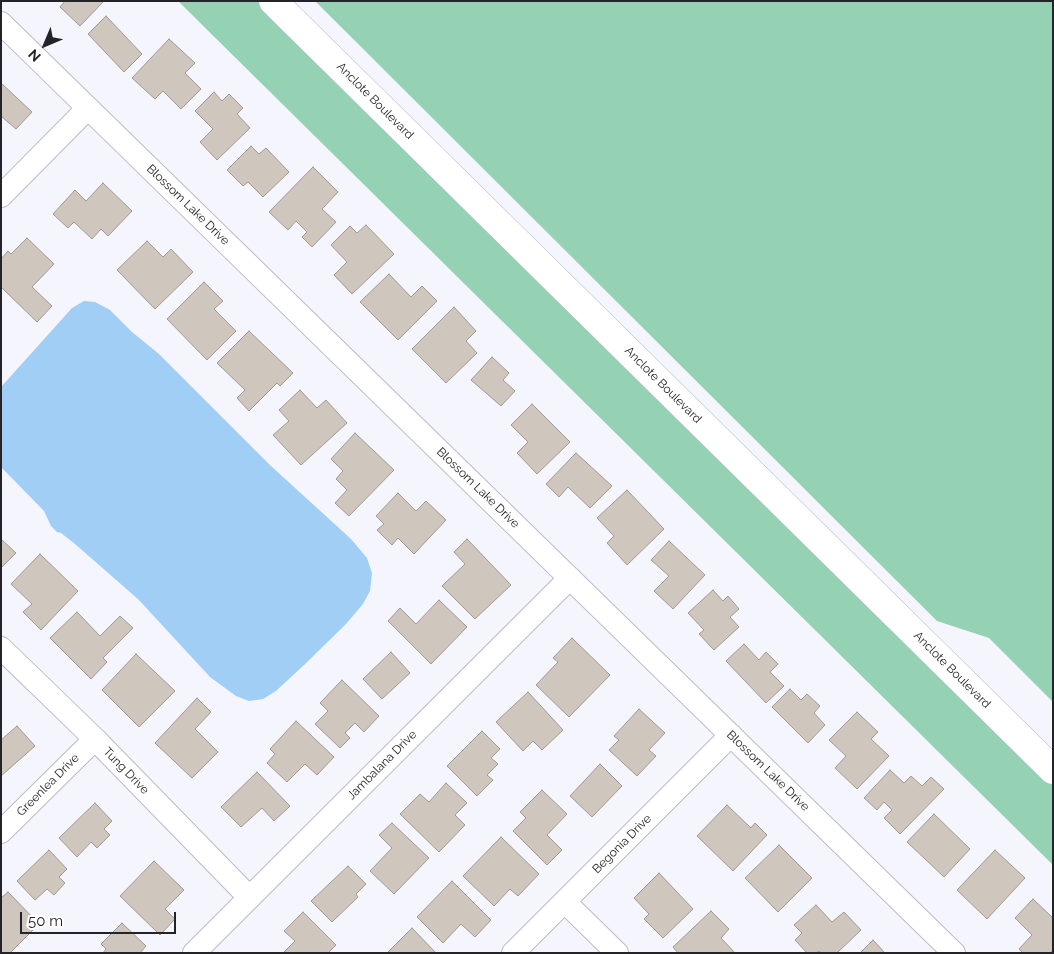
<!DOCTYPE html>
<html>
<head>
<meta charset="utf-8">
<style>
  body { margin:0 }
  #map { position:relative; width:1054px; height:954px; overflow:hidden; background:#f5f5fe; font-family:Raleway,sans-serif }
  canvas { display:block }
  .frame { position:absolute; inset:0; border:2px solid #242428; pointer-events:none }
  .north { position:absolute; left:20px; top:20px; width:50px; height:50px; -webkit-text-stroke:4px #fff; paint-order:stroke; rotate:225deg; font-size:14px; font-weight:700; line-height:20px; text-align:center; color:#242428 }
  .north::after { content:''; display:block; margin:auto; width:18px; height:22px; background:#242428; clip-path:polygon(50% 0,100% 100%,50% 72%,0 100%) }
  .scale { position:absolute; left:20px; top:912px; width:156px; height:22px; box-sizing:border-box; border:2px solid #242428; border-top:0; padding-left:6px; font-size:15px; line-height:18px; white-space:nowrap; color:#242428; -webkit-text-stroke:4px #fff; paint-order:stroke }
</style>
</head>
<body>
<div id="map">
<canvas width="1054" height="954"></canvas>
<div class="frame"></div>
<div class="north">N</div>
<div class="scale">50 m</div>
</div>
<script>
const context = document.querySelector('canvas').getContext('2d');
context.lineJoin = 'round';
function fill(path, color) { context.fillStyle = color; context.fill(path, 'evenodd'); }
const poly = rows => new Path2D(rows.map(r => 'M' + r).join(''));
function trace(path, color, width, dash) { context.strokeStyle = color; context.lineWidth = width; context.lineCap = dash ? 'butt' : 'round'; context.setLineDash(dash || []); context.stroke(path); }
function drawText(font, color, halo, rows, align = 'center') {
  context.font = font + ' Raleway,sans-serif'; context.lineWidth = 5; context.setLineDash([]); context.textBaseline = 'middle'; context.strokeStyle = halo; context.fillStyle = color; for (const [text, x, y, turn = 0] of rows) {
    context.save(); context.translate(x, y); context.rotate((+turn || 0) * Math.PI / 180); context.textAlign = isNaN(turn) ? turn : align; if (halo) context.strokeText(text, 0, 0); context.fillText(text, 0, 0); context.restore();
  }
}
fill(poly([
  [178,1,264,1,1053,781,1053,865],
  [315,1,1053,1,1053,702,989,638,937,621]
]), '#95d2b4');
fill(poly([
  [84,301,95,302,110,310,132,332,159,354,271,466,351,539,367,558,372,573,370,591,363,604,346,624,304,665,276,691,263,699,249,701,236,696,210,677,138,599,75,544,61,533,57,532,51,526,44,511,1,467,1,387,72,308]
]), '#a0cef5');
const building = poly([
  [65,1,104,1,80,26,60,7,65,1],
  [106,16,142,54,124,72,88,34,106,16],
  [169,39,195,63,185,73,201,89,181,109,163,91,155,99,132,78,169,39],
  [1,83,32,112,16,129,2,117,1,118,1,83],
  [214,92,222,101,229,94,243,108,237,114,250,128,217,160,200,142,213,129,195,111,214,92],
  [251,146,259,154,266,148,289,172,263,197,248,182,243,186,227,170,251,146],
  [313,167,338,192,322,209,336,222,312,247,302,237,307,232,296,221,288,230,269,212,313,167],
  [103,183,132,211,108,236,101,229,92,239,74,222,68,228,53,214,75,190,86,201,103,183],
  [366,225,394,254,352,294,334,275,347,262,331,245,350,226,357,233,366,225],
  [27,238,54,264,32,287,52,306,37,322,1,287,1,259,8,251,11,254,27,238],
  [147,241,163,257,171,249,193,272,155,309,117,270,147,241],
  [389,274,411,297,422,286,437,301,398,340,360,302,389,274],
  [204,282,223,301,214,309,236,331,207,360,167,319,204,282],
  [454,307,476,331,466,341,477,353,446,383,412,349,454,307],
  [249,331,293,373,280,386,277,383,249,411,237,398,245,390,217,363,249,331],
  [492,357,509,373,503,380,515,391,501,406,471,380,492,357],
  [300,390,317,408,326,400,347,423,301,465,273,435,289,421,279,410,300,390],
  [532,404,570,442,537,474,517,453,528,442,511,425,532,404],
  [355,433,394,470,349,516,335,503,347,490,336,479,343,471,331,459,355,433],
  [576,453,612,486,590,508,568,487,559,497,546,484,576,453],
  [627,490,664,529,627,565,607,543,614,536,597,518,627,490],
  [398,493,416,511,426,501,446,520,414,554,398,538,392,545,377,530,384,524,376,516,398,493],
  [1,539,16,553,1,568,1,539],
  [467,539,511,585,475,619,442,586,465,564,454,552,467,539],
  [669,541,705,575,673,609,654,591,669,576,651,560,669,541],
  [40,554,78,591,41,630,23,612,32,604,11,584,40,554],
  [713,590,723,601,728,596,739,609,730,617,739,627,714,650,699,634,704,630,688,613,713,590],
  [439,600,467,627,431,664,388,621,400,608,416,624,439,600],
  [77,612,100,636,120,616,133,628,103,658,107,662,91,679,50,638,77,612],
  [572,638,610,675,569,717,536,685,558,662,553,658,572,638],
  [744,644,759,660,766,652,778,664,770,672,784,686,766,703,726,661,744,644],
  [391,652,410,673,382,699,363,679,391,652],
  [136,654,175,691,139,727,102,690,136,654],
  [342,680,379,716,364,732,355,723,345,733,350,738,340,748,315,724,328,711,320,703,342,680],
  [790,689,801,700,807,694,820,706,814,713,825,725,808,743,772,707,790,689],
  [528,692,563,730,542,750,533,741,523,751,496,722,528,692],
  [197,698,211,712,195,729,218,752,192,778,155,743,197,698],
  [639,709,665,733,649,750,656,756,637,776,609,750,619,740,614,736,639,709],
  [857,712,878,732,871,739,889,756,857,789,835,768,846,756,829,740,857,712],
  [296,721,334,757,317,775,305,764,287,782,267,763,275,754,270,749,296,721],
  [17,726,35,746,1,776,1,740,17,726],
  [482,731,500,749,491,758,498,764,487,775,493,780,477,796,447,766,482,731],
  [600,764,622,786,592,817,570,796,600,764],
  [890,770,904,783,911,776,922,786,931,777,944,789,900,834,884,818,892,810,884,802,877,810,864,798,890,770],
  [257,772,290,806,274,821,262,808,241,827,221,807,257,772],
  [446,783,467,803,455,815,465,825,439,852,400,814,420,794,429,802,446,783],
  [542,790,567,814,547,835,562,850,547,865,513,831,526,818,520,812,542,790],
  [95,803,112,821,104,829,110,835,97,848,91,842,77,857,59,838,95,803],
  [727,805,751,828,755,823,767,835,733,871,697,836,727,805],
  [934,814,970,849,944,877,907,842,934,814],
  [392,823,429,858,394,894,370,871,392,848,379,835,392,823],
  [501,837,539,874,518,896,510,889,494,906,463,876,501,837],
  [779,845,812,878,778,912,745,878,779,845],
  [49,850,67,869,59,877,65,883,54,895,47,889,35,900,17,881,49,850],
  [995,850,1025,878,987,919,957,890,995,850],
  [154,861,184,890,165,909,175,919,160,935,120,896,154,861],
  [348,866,366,884,356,894,358,897,332,922,311,901,348,866],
  [659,873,693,909,663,938,644,919,649,914,634,898,659,873],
  [452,881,491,920,475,937,461,924,443,943,417,917,452,881],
  [8,892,39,924,10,953,1,953,1,898,8,892],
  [1033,899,1053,918,1053,950,1050,953,1023,953,1019,949,1032,935,1015,918,1033,899],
  [816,905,832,922,844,912,861,930,837,953,821,953,819,951,816,953,807,953,795,940,802,933,794,925,816,905],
  [711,911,729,929,721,938,735,953,678,953,673,947,711,911],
  [303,912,336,945,328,953,283,953,295,941,284,931,303,912],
  [122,923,146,946,140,953,103,953,106,949,101,944,122,923],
  [412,928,436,953,387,953,412,928],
  [873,940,885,953,860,953,873,940]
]);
fill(building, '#cfc6bd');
trace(building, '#a19990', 1);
const minor = poly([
  [1,23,954,953],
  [1,196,88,108],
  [1,648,95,739,249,897],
  [1,832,95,739],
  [565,902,617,953],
  [194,953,570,578],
  [513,953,731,735]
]);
const tertiary = poly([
  [273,1,1053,770]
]);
trace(minor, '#bcbcc7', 24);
trace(tertiary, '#bcbcc7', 29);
trace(minor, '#fff', 22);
trace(tertiary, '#fff', 28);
drawText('12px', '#242428', '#fff', [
  ["Anclote Boulevard",375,101,45],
  ["Blossom Lake Drive",188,205,44],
  ["Anclote Boulevard",663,385,45],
  ["Blossom Lake Drive",478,488,44],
  ["Anclote Boulevard",952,670,45],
  ["Jambalana Drive",382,765,-45],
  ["Tung Drive",126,771,46],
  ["Blossom Lake Drive",768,771,44],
  ["Greenlea Drive",48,785,-45],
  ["Begonia Drive",622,844,-45]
]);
</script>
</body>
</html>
